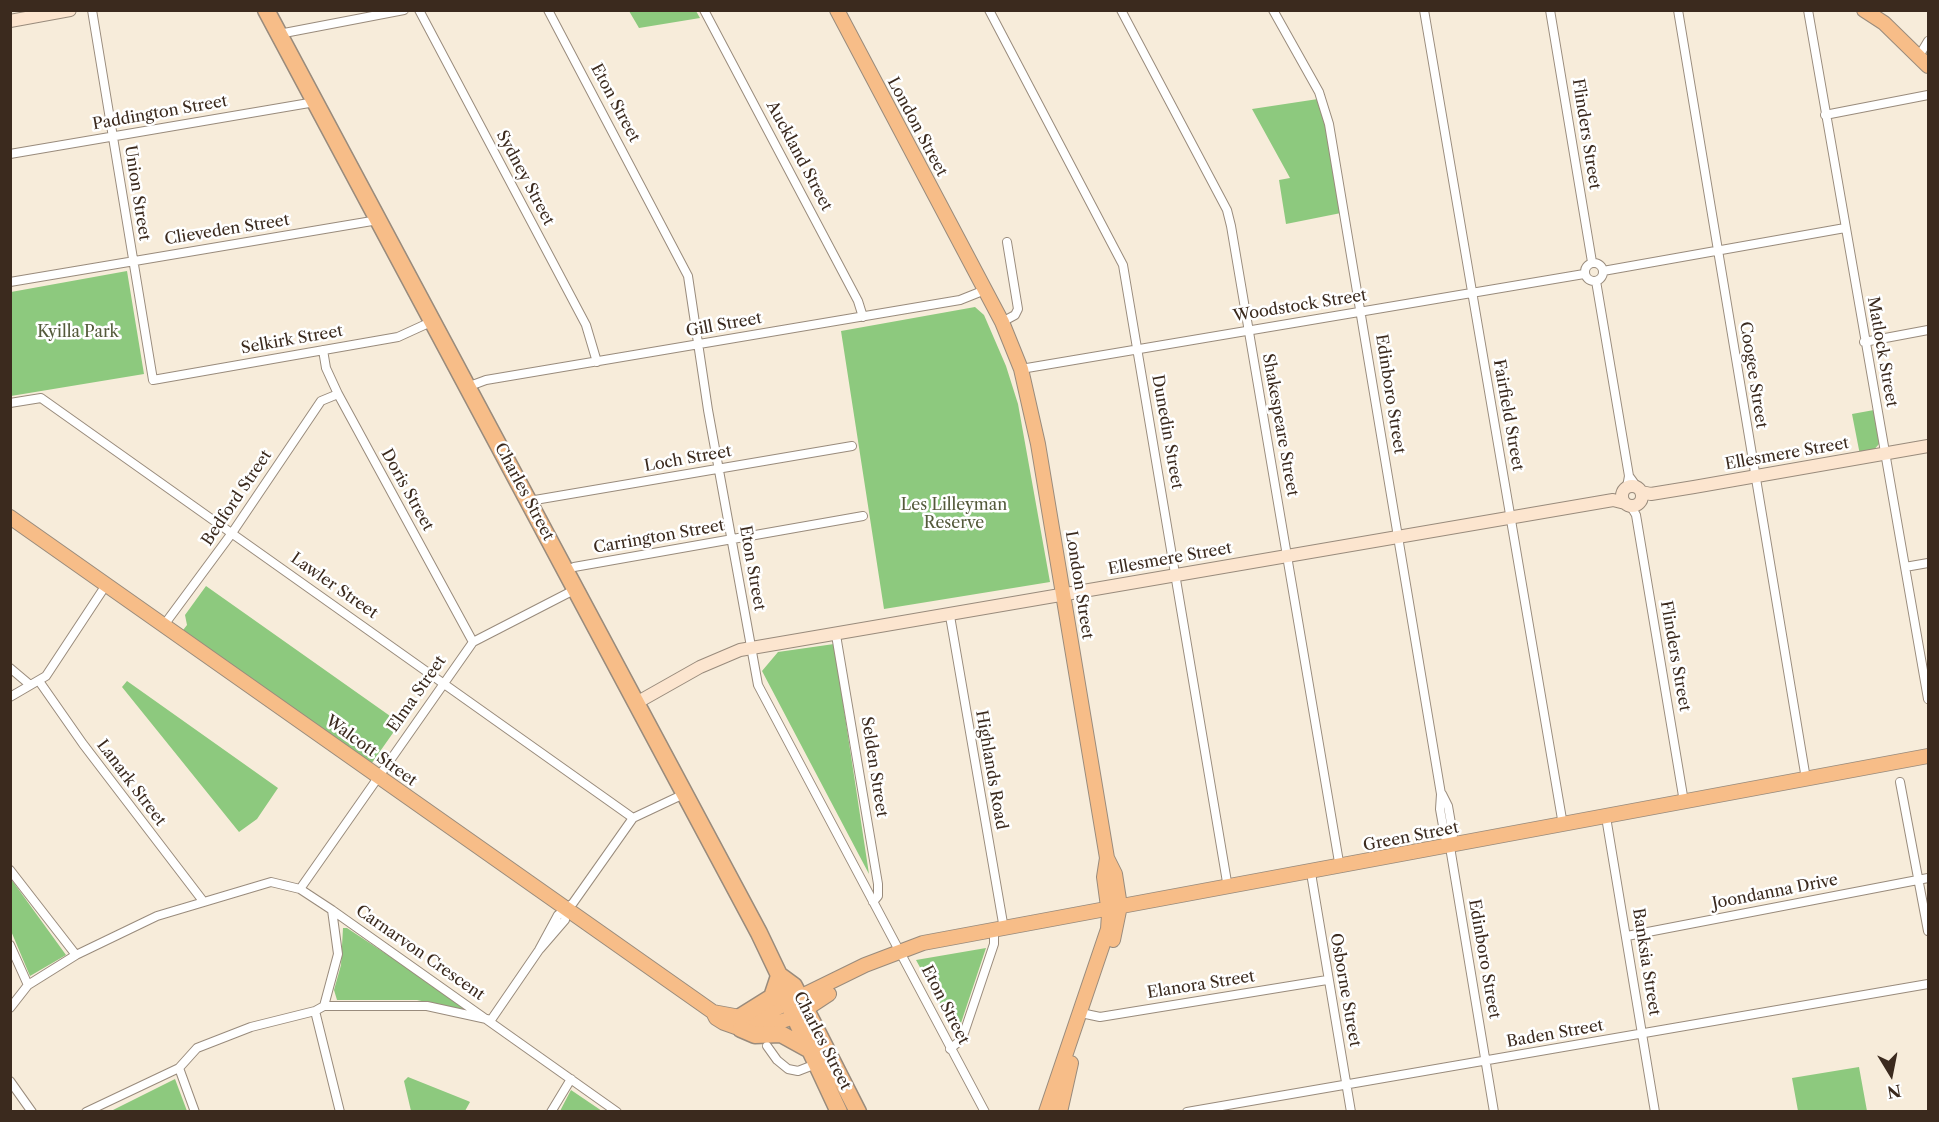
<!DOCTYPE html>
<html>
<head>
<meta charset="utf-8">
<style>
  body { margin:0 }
  #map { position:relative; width:1939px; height:1122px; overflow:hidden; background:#f7ecda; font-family:"Libre Caslon Text",serif }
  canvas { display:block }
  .frame { position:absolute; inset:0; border:12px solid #3b2a1e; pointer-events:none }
  .north { position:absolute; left:1861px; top:1044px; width:60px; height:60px; -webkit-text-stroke:4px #fff; paint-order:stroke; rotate:170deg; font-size:16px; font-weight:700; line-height:24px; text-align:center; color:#3b2a1e }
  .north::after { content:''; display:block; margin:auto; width:21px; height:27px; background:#3b2a1e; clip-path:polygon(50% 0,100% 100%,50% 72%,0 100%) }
</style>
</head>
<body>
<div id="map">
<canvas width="1939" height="1122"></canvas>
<div class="frame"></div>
<div class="north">N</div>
</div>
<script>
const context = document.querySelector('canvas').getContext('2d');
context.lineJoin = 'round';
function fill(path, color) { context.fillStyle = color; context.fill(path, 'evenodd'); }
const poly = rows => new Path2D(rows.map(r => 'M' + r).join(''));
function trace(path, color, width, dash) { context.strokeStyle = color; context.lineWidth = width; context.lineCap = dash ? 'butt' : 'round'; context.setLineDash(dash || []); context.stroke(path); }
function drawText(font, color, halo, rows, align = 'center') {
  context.font = font + ' "Libre Caslon Text",serif'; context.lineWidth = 5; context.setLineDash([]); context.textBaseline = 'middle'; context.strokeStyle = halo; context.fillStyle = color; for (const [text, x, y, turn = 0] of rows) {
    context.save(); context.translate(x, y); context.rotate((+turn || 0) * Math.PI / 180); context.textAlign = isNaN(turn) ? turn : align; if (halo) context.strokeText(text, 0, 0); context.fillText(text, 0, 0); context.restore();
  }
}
fill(poly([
  [629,11,696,11,700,18,639,28],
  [1318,99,1322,106,1341,213,1286,224,1279,180,1290,178,1252,109],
  [127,271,144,374,11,396,11,292],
  [975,307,984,315,1006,366,1018,404,1050,582,884,609,841,331],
  [1874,410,1879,444,1872,452,1860,455,1852,414],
  [206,586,400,723,369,767,180,634,187,625,185,615],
  [834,644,869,874,762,671,778,652],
  [127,681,278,788,257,819,239,832,122,687],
  [11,879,66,955,30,976,11,931],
  [343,928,347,928,466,1007,464,1010,417,1000,337,1000,334,990,341,965],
  [986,948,957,1035,916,960],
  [1859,1067,1867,1111,1798,1111,1792,1078],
  [408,1077,468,1101,470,1102,465,1111,411,1111,404,1081],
  [175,1079,187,1111,111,1111],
  [571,1090,602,1111,560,1111]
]), '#8dc97e');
const street = poly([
  [92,10,153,380,398,337,433,321],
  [419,10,586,325,597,362],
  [548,10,688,276,708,410,758,685,985,1112],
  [704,10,858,301,863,317],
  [989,10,1123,265,1228,888],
  [1121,10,1227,210,1231,226,1340,868],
  [1273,10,1319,92,1329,124,1441,794,1440,809,1445,837,1450,847,1494,1112],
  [1424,10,1563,825],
  [1550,10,1592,262],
  [1678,10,1806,779],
  [1808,10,1928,699],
  [279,34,404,10],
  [1919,56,1928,41],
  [1825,115,1928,95],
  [10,154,315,102],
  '1585 272a9 9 0 1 1 18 0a9 9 0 1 1-18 0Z',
  [1603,271,1845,228],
  [1596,281,1629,476,1627,487],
  [10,282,378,220],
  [1002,322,1015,315,1018,309,1007,242],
  [1864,342,1928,330],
  [323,350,326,368,338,394,473,642],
  [1021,369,1584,274],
  [467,387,486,380,960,300,985,290],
  [10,403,41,398,633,818],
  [1629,476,1637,487],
  [529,501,852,446],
  [1630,505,1636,515,1684,802],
  [1905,567,1928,563],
  [566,571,574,567,863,516],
  [950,616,1004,929],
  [164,625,232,533,321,401,338,394],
  [836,635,878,884,878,896,873,902],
  [10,668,29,684],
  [39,681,83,744,203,901],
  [10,697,46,676,106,585],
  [1900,782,1928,931],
  [1442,794,1448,806,1453,835,1450,847],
  [1606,817,1655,1112],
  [10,870,76,955],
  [1311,873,1351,1112],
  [300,889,473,642,576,589],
  [332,910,617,1112],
  [1627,936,1928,878],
  [10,945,28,985],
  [540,949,565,920,566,908],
  [10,1008,28,985,76,955,157,916,271,882,300,889,332,910,338,954,324,1006],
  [315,1011,340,1112],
  [1081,1013,1100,1017,1327,980],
  [491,1020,539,950,558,915,573,903,633,818,684,794],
  [767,1046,777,1060,788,1069,798,1071,816,1064],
  [950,1049,962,1039,994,944,994,931],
  [179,1068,195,1112],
  [10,1081,32,1112],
  [86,1112,179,1068,197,1048,251,1027,315,1011,324,1006,427,1006,491,1020],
  [551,1112,571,1079],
  [1187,1112,1928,984]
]);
const secondary = poly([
  [10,21,70,10],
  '1622 496a10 10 0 1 1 20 0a10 10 0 1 1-20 0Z',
  [1641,492,1651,494,1694,487,1928,446],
  [638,702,700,667,740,650,1613,500,1625,503]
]);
const primary = poly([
  [837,10,1002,322,1021,369,1038,444,1107,858,1104,877,1109,914,1108,929,1046,1112],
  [1864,10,1884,23,1928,66],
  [10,517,713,1012,716,1018,724,1023,741,1029,762,1028,794,1017,829,994],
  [1107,858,1115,874,1120,906,1113,940],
  [713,1012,740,1017,767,1013,865,965,923,943,1928,756],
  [1060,1112,1071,1063]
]);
const highway = poly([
  [266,10,759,933,779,975,783,992,839,1112],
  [779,975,794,986,858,1112],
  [740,1017,772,997,779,976],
  [741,1029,755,1035,781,1034,810,1050]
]);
trace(street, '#998b7c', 10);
trace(secondary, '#998b7c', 14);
trace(primary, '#998b7c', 16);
trace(highway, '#998b7c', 19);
trace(street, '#fff', 8);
trace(secondary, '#fce5cf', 12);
trace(primary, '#f7bd88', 14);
trace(highway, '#f7bd88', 16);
drawText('16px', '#3b2a1e', '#fff', [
  ["Eton Street",615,103,62],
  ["Paddington Street",160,113,-10],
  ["London Street",917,127,62],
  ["Flinders Street",1586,134,81],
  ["Auckland Street",799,156,62],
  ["Sydney Street",525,178,62],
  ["Union Street",137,193,81],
  ["Clieveden Street",227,230,-9],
  ["Woodstock Street",1300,306,-9],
  ["Gill Street",724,325,-10],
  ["Selkirk Street",292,340,-10],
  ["Matlock Street",1882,352,80],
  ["Coogee Street",1753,375,81],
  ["Edinboro Street",1390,394,81],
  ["Fairfield Street",1508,415,80],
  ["Shakespeare Street",1280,425,80],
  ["Dunedin Street",1167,432,80],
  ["Ellesmere Street",1787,454,-10],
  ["Loch Street",688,459,-10],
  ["Doris Street",407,490,61],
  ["Charles Street",524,492,62],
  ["Bedford Street",237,498,-56],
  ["Carrington Street",659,537,-10],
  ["Ellesmere Street",1170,559,-10],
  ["Eton Street",752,568,80],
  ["London Street",1079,585,81],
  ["Lawler Street",334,586,35],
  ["Flinders Street",1675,656,80],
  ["Elma Street",417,694,-55],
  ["Walcott Street",371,751,36],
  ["Selden Street",874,767,81],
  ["Highlands Road",991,770,80],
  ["Lanark Street",131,783,53],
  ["Green Street",1411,837,-11],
  ["Joondanna Drive",1775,892,-11],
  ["Carnarvon Crescent",420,953,35],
  ["Edinboro Street",1484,959,80],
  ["Banksia Street",1646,962,81],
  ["Elanora Street",1201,985,-9],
  ["Osborne Street",1345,990,80],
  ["Eton Street",945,1005,63],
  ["Baden Street",1555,1034,-10],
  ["Charles Street",822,1041,63]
]);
drawText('16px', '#545a3b', '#fff', [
  ["Kyilla Park",78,332],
  ["Les Lilleyman",954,505],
  ["Reserve",954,523]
]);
</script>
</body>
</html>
